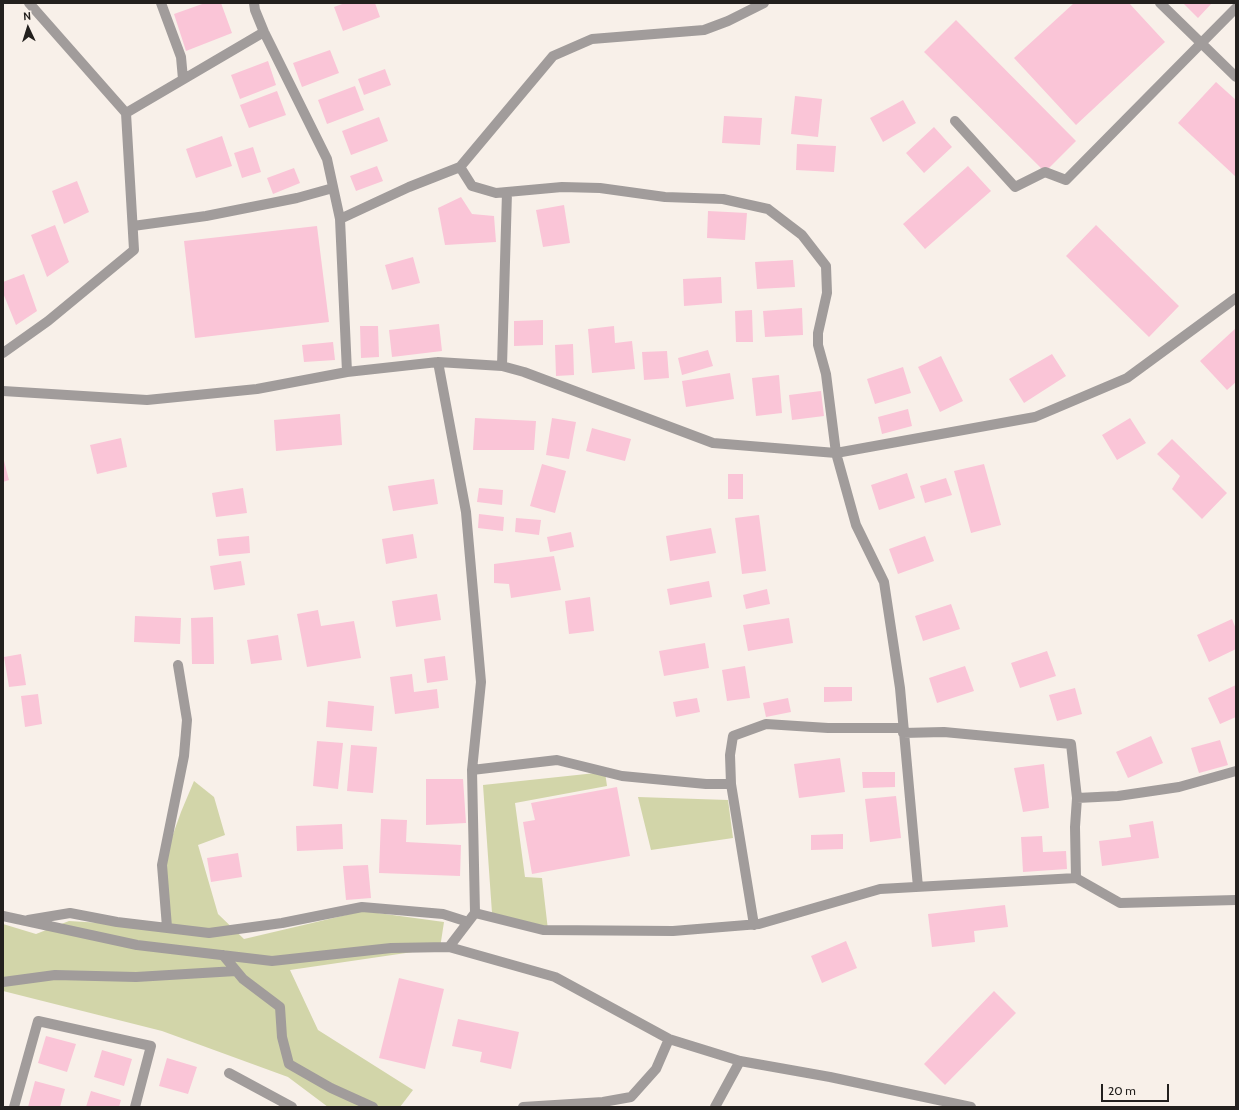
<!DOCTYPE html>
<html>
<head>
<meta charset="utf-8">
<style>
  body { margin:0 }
  #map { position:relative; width:1239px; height:1110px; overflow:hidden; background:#f8f0e9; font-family:Cabin,sans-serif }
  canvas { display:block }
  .frame { position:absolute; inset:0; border:4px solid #23201e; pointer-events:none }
  .north { position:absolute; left:8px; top:8px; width:40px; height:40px; -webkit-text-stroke:3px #f8f0e9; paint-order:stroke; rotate:356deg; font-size:11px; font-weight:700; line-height:16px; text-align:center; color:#23201e }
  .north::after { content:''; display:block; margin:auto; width:14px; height:18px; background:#23201e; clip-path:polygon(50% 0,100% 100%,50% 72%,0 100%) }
  .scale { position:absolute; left:1101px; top:1084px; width:68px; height:18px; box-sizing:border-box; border:2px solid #23201e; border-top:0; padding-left:5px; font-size:12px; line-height:14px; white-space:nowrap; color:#23201e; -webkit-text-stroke:3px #f8f0e9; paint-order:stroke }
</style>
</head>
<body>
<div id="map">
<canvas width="1239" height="1110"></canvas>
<div class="frame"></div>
<div class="north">N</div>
<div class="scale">20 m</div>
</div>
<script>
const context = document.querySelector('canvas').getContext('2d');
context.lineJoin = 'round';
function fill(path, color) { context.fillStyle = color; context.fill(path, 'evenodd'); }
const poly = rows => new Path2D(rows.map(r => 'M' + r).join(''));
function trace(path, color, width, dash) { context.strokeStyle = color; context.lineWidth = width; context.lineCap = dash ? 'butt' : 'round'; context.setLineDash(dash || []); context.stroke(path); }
fill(poly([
  [605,772,607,786,515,803,525,877,542,878,548,930,492,913,483,785],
  [194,781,214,797,225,835,198,845,218,914,244,939,363,911,444,922,440,948,290,970,318,1030,413,1090,400,1107,328,1107,288,1077,162,1031,3,991,3,924,36,934,69,921,167,927,162,865,181,812],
  [638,797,728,800,733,838,651,850]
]), '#d2d5a9');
fill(poly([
  [205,3,221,3,232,33,186,51,174,14],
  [345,3,375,3,380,17,343,31,334,7],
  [1074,3,1129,3,1165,42,1076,125,1014,58],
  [1183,3,1212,3,1198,18],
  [956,20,1076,141,1045,172,924,52],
  [330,50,339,73,302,87,293,63],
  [268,61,276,85,240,99,231,75],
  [385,69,391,85,364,95,358,79],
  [1216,82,1236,100,1236,177,1178,123],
  [355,86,364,110,327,124,318,100],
  [277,91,286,115,249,128,240,105],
  [795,96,822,99,818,137,791,134],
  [903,100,916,123,883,142,870,118],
  [724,116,762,118,760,145,722,143],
  [379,117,388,141,351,155,342,131],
  [934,127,952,147,924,173,906,153],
  [222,136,232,166,196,178,186,149],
  [797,144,836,146,834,172,796,170],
  [253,147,261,172,242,178,234,153],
  [377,166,383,181,356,191,350,176],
  [968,166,991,191,925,249,903,224],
  [294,168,300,183,273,194,267,178],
  [77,181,89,212,64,224,52,191],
  [461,197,472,214,494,216,496,242,445,245,438,208],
  [564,205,570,243,543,247,536,210],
  [708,211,747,213,745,240,707,238],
  [55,225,69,262,47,277,31,235],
  [1096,225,1179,306,1149,337,1066,256],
  [317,226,329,322,195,338,184,241],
  [413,257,420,283,392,290,385,265],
  [793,260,795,287,757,289,755,262],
  [24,274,37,311,16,325,3,293,3,282],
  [721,277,722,303,684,306,683,279],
  [802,308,803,335,765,337,763,311],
  [752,310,753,342,736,342,735,311],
  [543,320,543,345,514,346,514,321],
  [439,324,442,351,392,357,389,330],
  [360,326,378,326,379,357,361,358],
  [614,326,615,343,632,341,635,369,592,373,588,329],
  [1236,328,1236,382,1227,390,1200,361],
  [333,342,335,360,304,362,302,345],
  [573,344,574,375,556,376,555,345],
  [708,350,713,366,682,375,678,358],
  [667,351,669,378,644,380,642,352],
  [1052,354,1066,376,1024,403,1009,379],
  [941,356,963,401,940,412,918,367],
  [903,367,911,393,875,404,867,379],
  [730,373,734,399,686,407,682,381],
  [779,375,782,413,756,416,752,378],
  [821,391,824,416,792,420,789,395],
  [908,409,912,426,882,434,878,417],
  [340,414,342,445,276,451,274,420],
  [475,418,536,421,534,450,473,450],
  [552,418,576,422,569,459,546,455],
  [1130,418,1146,443,1117,460,1102,435],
  [592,428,631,439,625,461,586,451],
  [121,438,127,467,97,474,90,445],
  [1172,439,1227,493,1202,519,1172,489,1180,476,1157,454],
  [3,457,9,480,3,482],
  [542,464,566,471,555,513,530,506],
  [984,464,1001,525,971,533,954,471],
  [907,473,915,498,879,510,871,485],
  [728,474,743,474,743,499,728,499],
  [946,478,952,495,925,503,920,486],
  [434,479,438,504,393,511,388,486],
  [243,488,247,513,216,517,212,493],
  [479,488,503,490,502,505,477,502],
  [479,514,504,517,503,531,478,528],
  [759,515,766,571,742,574,735,518],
  [516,518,541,520,539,535,515,532],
  [711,528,716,553,670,561,666,536],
  [571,532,574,547,550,552,547,537],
  [413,534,417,558,386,564,382,539],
  [249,536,250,553,219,556,217,539],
  [925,536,934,561,898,574,889,549],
  [554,556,561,590,511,598,509,584,494,583,494,564],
  [241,561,245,585,214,590,210,566],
  [709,581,712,597,670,605,667,589],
  [767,589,770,604,746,609,743,595],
  [437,594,441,620,396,627,392,601],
  [590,597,594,631,569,634,565,601],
  [951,604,960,629,923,641,915,616],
  [318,610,321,626,354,621,361,658,307,667,297,614],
  [135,616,181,618,180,644,134,642],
  [213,617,214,664,192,664,191,618],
  [789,618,793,643,748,651,743,625],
  [1232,619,1236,629,1236,649,1209,662,1197,635],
  [278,635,282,660,251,664,247,640],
  [705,643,709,668,664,676,659,651],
  [1047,651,1056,676,1020,688,1011,663],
  [21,654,26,685,9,687,4,657],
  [445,656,448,680,427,683,424,659],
  [745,666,750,698,727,701,722,670],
  [965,666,974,691,937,703,929,678],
  [412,674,414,692,437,689,439,708,395,714,390,677],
  [1236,685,1236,717,1220,724,1208,698],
  [824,687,852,687,852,701,824,702],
  [1075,688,1082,714,1057,721,1049,695],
  [38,694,42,724,25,727,21,696],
  [697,698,700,712,676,717,673,702],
  [788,698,791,712,766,717,763,703],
  [328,701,374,706,372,731,326,727],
  [1151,736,1163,763,1128,778,1116,752],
  [1220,740,1228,765,1199,773,1191,748],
  [317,741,343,743,338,789,313,786],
  [351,745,377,747,373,793,347,791],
  [840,758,845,792,799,798,794,764],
  [1044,764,1049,808,1023,812,1014,768],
  [862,772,895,772,895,787,863,788],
  [426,779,463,779,466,823,426,825],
  [617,787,630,856,532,874,523,822,535,820,531,803],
  [896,796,901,838,870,842,865,799],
  [381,819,407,820,406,842,461,845,460,876,379,873],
  [1153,821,1159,858,1102,866,1099,841,1131,837,1129,825],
  [342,824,343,849,297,851,296,826],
  [843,834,843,849,811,850,811,835],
  [1042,836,1043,852,1066,851,1067,869,1023,872,1021,837],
  [238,853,242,877,211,882,207,858],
  [368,865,371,898,346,900,343,866],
  [1005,905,1008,927,974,931,975,942,932,947,928,914],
  [846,941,857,968,822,983,811,956],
  [399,978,444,989,425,1069,379,1058],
  [994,991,1016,1013,945,1085,924,1064],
  [458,1019,519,1032,511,1069,480,1062,482,1052,452,1046],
  [46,1036,76,1044,67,1072,38,1063],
  [102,1050,132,1059,124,1086,94,1077],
  [167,1058,197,1067,188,1094,159,1086],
  [35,1081,65,1089,60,1107,28,1107],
  [91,1091,121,1100,119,1107,86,1107]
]), '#fac5d7');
trace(poly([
  [161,3,181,57,183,79],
  [254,3,255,10,264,32,327,159,340,219,347,372],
  [1160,3,1236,77],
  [126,113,264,32],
  [955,121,1015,187,1045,172,1066,180,1236,8],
  [460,167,472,186,496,193,507,192,502,366],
  [507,192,562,187,600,188,665,197,723,199,768,209,802,235,826,266,827,293,818,333,818,345,826,374,836,453,856,525,884,582,900,688,918,887],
  [340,219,409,187,460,167,553,56,592,39,704,30,728,21,764,3],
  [133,226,206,216,297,198,333,188],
  [3,353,48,321,134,250,126,113,29,3],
  [438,362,466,512,481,682,472,770,475,913,449,947],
  [3,391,147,400,257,389,347,372,438,362,502,366,524,372,713,443,836,453,1035,417,1127,378,1236,298],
  [903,733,944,732,1071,744,1077,798,1075,827,1076,878],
  [472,770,557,760,622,776,706,784,731,784,754,925],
  [731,784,730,755,733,736,766,724,828,728,903,728],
  [1077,798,1118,796,1179,787,1236,771],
  [475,913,543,930,673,931,759,924,880,889,1076,878,1120,903,1236,900],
  [3,916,137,945,272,961,391,948,449,947,555,977,669,1039,740,1061,830,1077,971,1107],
  [28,920,70,913,117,922,209,933,282,923,362,907,443,914,468,922],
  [167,927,162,865,184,756,187,720,178,665],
  [223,955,243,979,280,1007,282,1037,289,1064,331,1088,373,1107],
  [3,982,55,975,136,977,236,971],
  [229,1073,292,1107],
  [14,1107,38,1021,151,1046,135,1107],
  [523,1107,603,1102,631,1097,656,1069,669,1039],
  [715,1107,740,1061]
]), '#a19c9b', 10);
</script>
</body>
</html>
